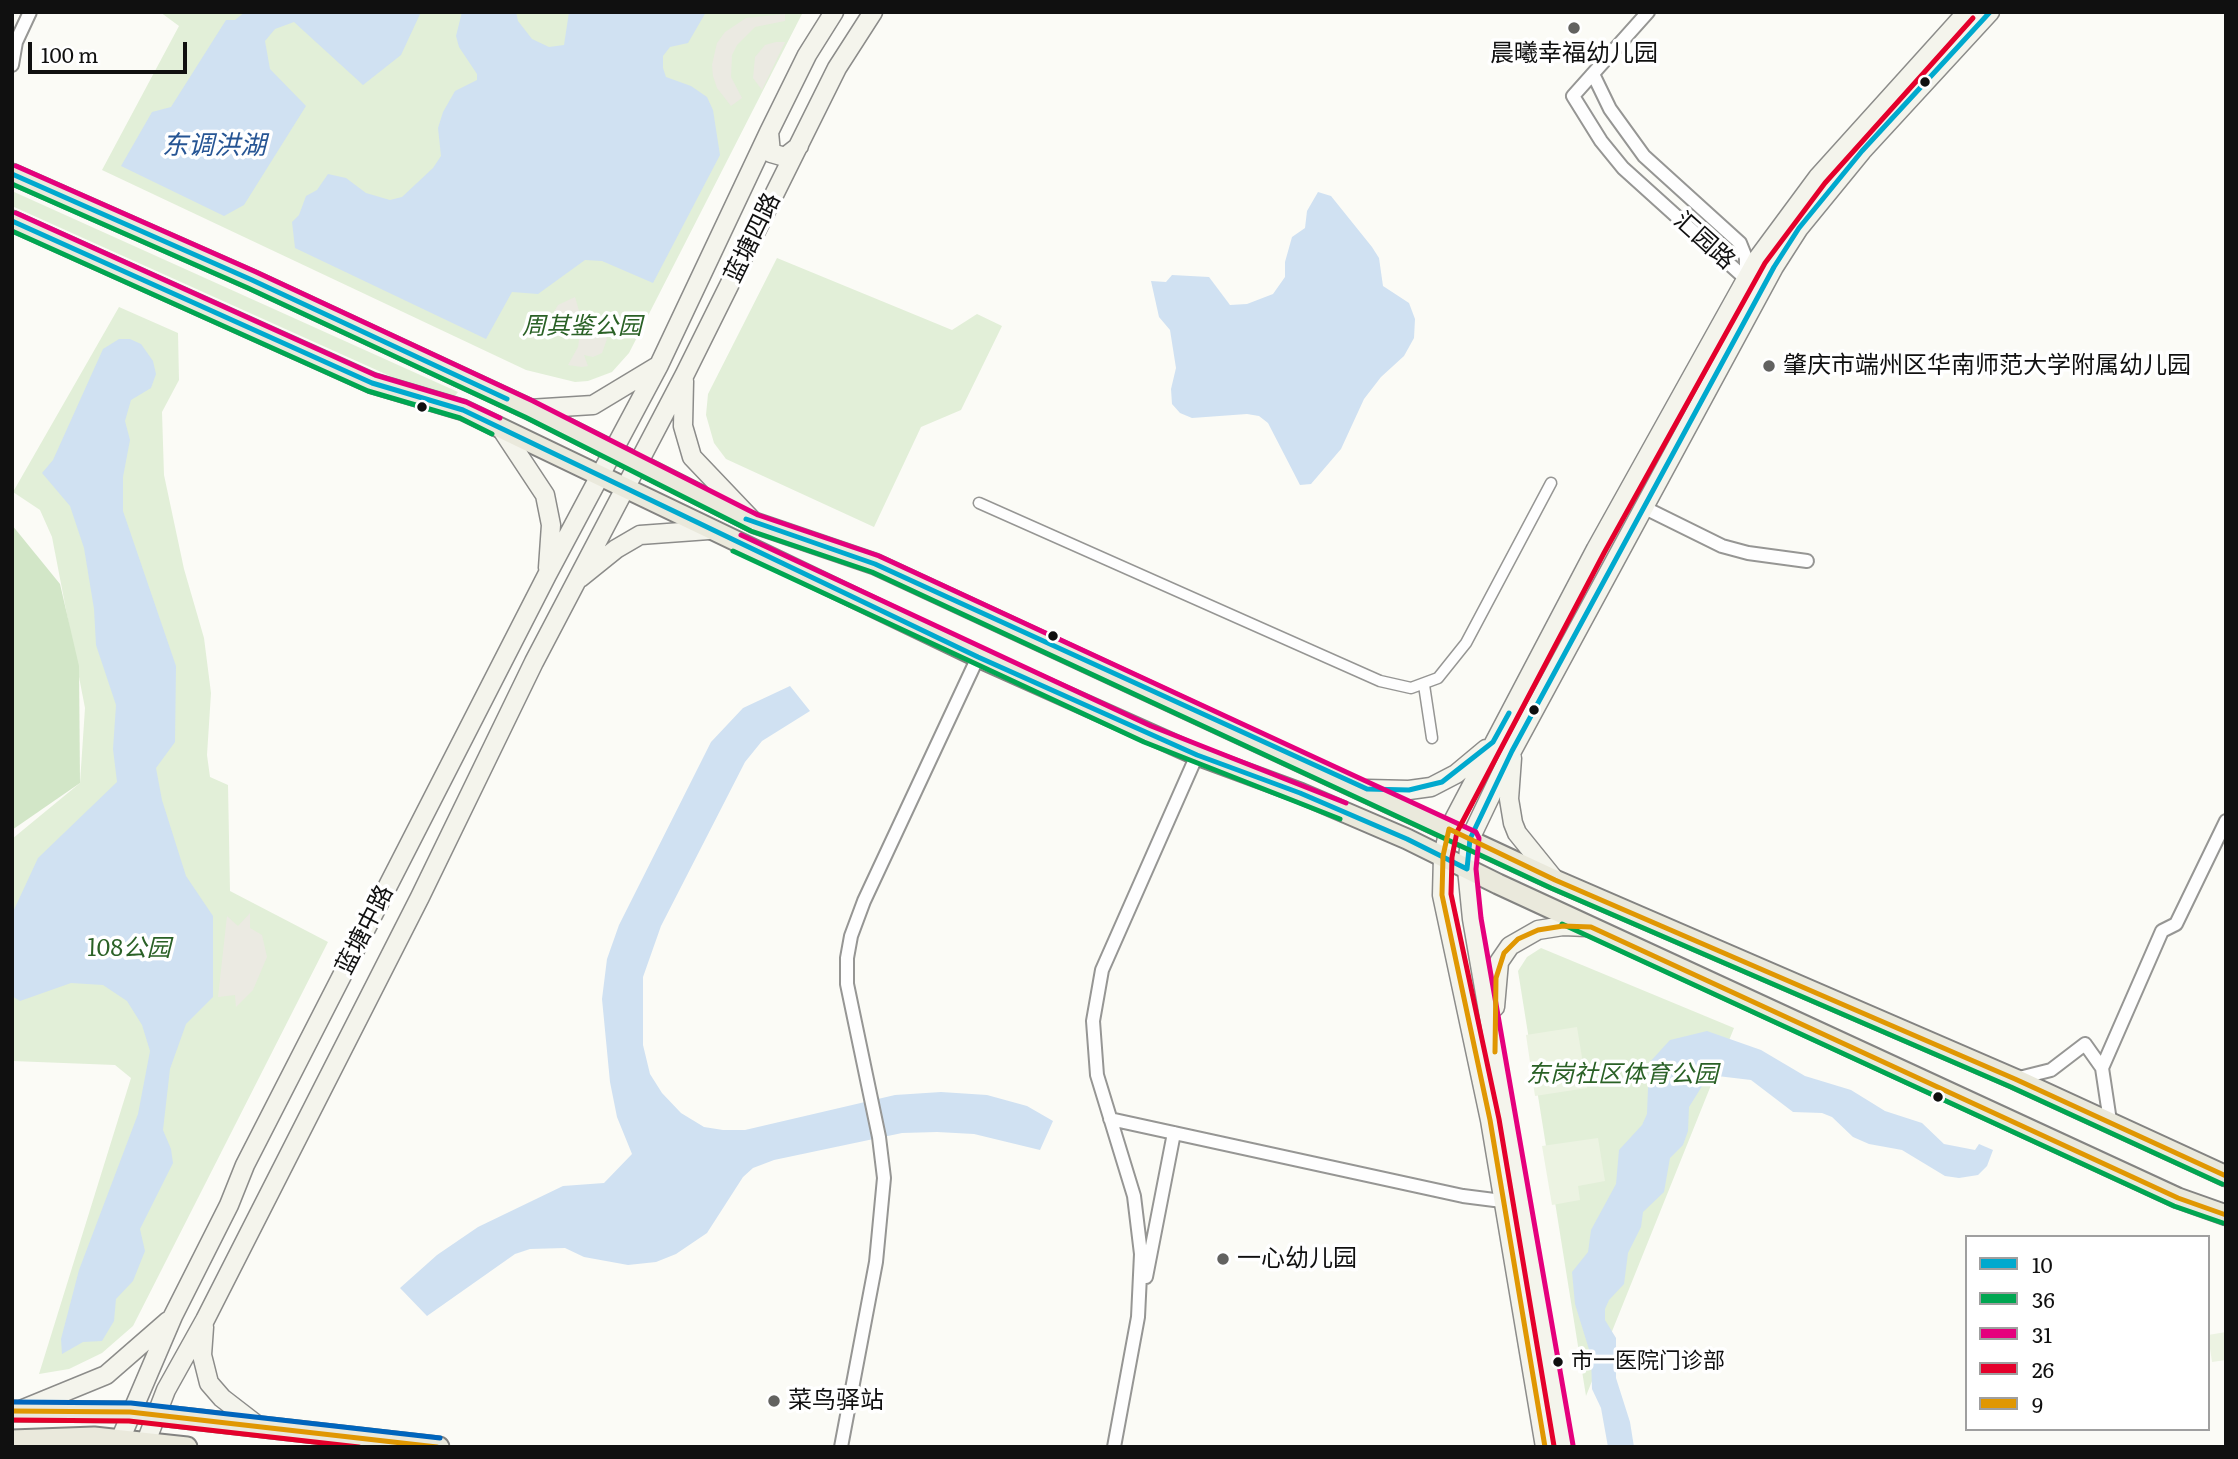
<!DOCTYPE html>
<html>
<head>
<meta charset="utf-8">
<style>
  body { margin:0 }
  #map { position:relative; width:2238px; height:1459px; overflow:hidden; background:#fbfbf6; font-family:Literata,serif }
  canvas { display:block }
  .frame { position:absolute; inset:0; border:14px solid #101010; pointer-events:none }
  .legend { position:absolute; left:1965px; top:1235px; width:245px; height:196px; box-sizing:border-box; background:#fff; border:2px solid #9f9f9f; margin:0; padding:9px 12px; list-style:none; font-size:21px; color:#101010 }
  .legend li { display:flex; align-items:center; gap:14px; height:35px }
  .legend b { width:35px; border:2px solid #9f9f9f }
  .scale { position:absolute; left:28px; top:42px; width:159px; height:32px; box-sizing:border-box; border:4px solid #101010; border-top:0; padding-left:9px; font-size:21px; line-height:24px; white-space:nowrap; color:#101010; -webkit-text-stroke:5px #fff; paint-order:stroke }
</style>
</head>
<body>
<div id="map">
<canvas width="2238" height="1459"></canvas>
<div class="frame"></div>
<ul class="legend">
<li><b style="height:9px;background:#00a9ce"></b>10</li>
<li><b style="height:9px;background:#00a651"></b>36</li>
<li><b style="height:9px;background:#e5007d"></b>31</li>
<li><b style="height:9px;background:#e4002b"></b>26</li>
<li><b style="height:9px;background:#e09702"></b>9</li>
</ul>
<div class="scale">100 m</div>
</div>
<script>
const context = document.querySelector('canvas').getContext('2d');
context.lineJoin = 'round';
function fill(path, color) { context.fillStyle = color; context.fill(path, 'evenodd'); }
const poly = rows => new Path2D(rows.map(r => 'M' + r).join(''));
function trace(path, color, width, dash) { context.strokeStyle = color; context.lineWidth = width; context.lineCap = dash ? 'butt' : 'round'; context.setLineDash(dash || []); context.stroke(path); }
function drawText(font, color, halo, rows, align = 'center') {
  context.font = font + ' Literata,"Noto Sans SC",serif'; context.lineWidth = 7; context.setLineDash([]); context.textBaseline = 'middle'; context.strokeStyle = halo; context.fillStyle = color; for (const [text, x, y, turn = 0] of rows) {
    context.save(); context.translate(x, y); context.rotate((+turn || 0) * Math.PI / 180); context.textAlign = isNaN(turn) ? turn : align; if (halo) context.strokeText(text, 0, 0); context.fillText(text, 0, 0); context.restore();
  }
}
fill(poly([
  [160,12,803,12,629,353,612,372,588,381,575,382,526,370,102,170,179,26],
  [12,191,458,392,455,396,401,381,12,206],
  [777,258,952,330,977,314,1002,326,961,410,921,427,874,527,726,459,714,443,706,415,708,394],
  [119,307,178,333,179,380,162,412,164,475,184,569,204,638,211,693,207,755,210,777,228,785,230,891,328,942,133,1326,102,1353,69,1369,39,1374,131,1078,115,1065,12,1061,12,839,80,783,85,708,52,537,40,510,13,492],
  [1541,948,1734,1028,1586,1396,1518,971,1527,957]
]), '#e2efd8');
fill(poly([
  [12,525,60,584,79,666,80,783,12,830]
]), '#d2e6c7');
fill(poly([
  [1577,1027,1587,1088,1535,1096,1526,1035],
  [1598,1138,1605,1181,1578,1186,1580,1200,1552,1205,1542,1146],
  [2226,1332,2226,1360,2212,1362,2208,1335]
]), '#ecf3e2');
fill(poly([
  [785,14,785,21,755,27,737,45,732,55,731,77,742,98,731,106,717,88,713,76,712,65,717,43,725,32,746,18],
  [776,42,785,42,762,90,753,78,755,57,765,45],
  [575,297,584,328,598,327,607,339,602,353,593,357,584,355,588,366,582,367,568,365,578,347,580,332,547,324,558,305],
  [536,312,547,317,543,337,532,339,531,326],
  [250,913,250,928,262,935,267,957,253,990,236,1007,235,995,218,997,227,916,238,926]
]), '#ebeae2');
fill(poly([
  [245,12,421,12,401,55,363,85,294,22,275,29,265,41,270,69,306,106,244,205,224,216,121,166,152,112,171,107,226,20,235,20],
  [462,12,516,12,518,21,532,39,549,47,564,45,569,12,706,12,688,43,670,47,663,56,663,68,666,77,691,86,707,97,713,110,720,155,653,283,602,261,585,260,538,294,512,292,486,339,295,248,292,222,299,215,306,196,317,190,328,174,346,178,366,193,390,200,402,197,433,168,441,156,438,128,443,112,455,91,477,80,477,74,459,47,456,36],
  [1318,192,1331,196,1372,247,1379,258,1383,286,1409,303,1415,319,1414,338,1404,356,1381,377,1364,399,1341,449,1311,484,1300,485,1268,423,1259,416,1247,414,1192,418,1180,413,1172,404,1171,389,1176,368,1170,330,1159,317,1151,281,1166,282,1172,275,1209,277,1230,305,1247,304,1273,294,1285,277,1285,262,1292,237,1305,228,1307,211],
  [119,339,130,339,141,344,153,361,156,374,151,388,131,400,125,421,130,440,123,477,123,511,176,666,175,742,156,768,162,800,186,876,213,916,213,997,186,1024,170,1069,163,1130,171,1149,173,1163,140,1229,145,1251,133,1281,116,1299,114,1321,102,1341,83,1342,62,1354,61,1339,79,1270,138,1114,150,1051,142,1025,127,1001,103,985,71,983,20,1001,12,996,12,914,38,858,117,782,113,749,116,705,96,645,94,609,84,548,70,506,42,473,53,460,103,349],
  [790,686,810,711,762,741,745,762,661,926,643,977,643,1045,650,1074,662,1093,681,1113,704,1127,723,1130,745,1130,895,1095,941,1092,987,1095,1027,1106,1053,1121,1040,1150,974,1134,937,1132,902,1133,774,1160,753,1168,743,1177,707,1233,676,1254,656,1262,628,1265,584,1257,565,1248,530,1249,515,1254,427,1316,400,1288,437,1255,478,1227,563,1186,604,1183,632,1154,617,1117,610,1082,602,999,607,959,619,925,711,742,743,708],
  [1707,1031,1761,1050,1805,1076,1851,1090,1885,1111,1922,1123,1944,1144,1975,1150,1979,1144,1993,1150,1987,1166,1978,1175,1959,1178,1945,1176,1902,1150,1869,1144,1853,1137,1832,1117,1822,1113,1793,1112,1751,1080,1709,1075,1689,1107,1688,1131,1683,1145,1670,1158,1664,1192,1643,1212,1641,1227,1628,1253,1624,1284,1609,1300,1605,1309,1605,1320,1616,1338,1616,1378,1630,1422,1634,1447,1608,1447,1601,1408,1592,1389,1591,1356,1575,1304,1572,1272,1588,1252,1591,1230,1616,1184,1619,1150,1642,1125,1647,1114,1649,1063,1670,1040]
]), '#d0e1f2');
const pedestrian = poly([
  [979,503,1380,681,1411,688,1438,678,1466,643,1551,483],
  [1424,685,1432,738]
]);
const minor = poly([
  [1648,12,1573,96,1601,141,1623,168,1746,279],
  [12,65,16,42,30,12],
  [1593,74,1610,109,1644,156,1740,243,1746,258,1746,276],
  [1643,507,1722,546,1748,553,1807,561],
  [2102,1068,2162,931,2176,924,2226,821],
  [2015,1079,2051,1070,2085,1044,2102,1068,2110,1121],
  [1110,1119,1463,1196,1510,1202],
  [1146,1277,1174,1133],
  [841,1447,876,1262,884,1178,879,1137,847,984,847,958,851,936,864,901,978,657],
  [1114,1447,1138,1317,1141,1254,1134,1196,1097,1075,1093,1021,1102,970,1197,755]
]);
const secondary = poly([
  [769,132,771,153,785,157,799,146],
  [684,381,683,426,692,457,752,520],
  [529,409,593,405,656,367],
  [502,430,545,495,551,525,548,568],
  [580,578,616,549,640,535,709,530],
  [1512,758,1509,799,1513,823,1517,833,1555,880],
  [1367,789,1409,790,1431,787,1456,774,1486,749],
  [1495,1007,1499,962,1510,946,1538,930,1563,926,1587,927],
  [204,1327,202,1355,209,1383,222,1398,257,1425],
  [23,1409,106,1375,168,1321],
  [117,1447,173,1316,229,1205,245,1165,547,575,659,365,769,132,807,55,834,12],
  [144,1447,166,1390,205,1320,420,897,534,662,685,374,837,68,873,12],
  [1545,1447,1490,1120,1442,895,1443,856,1449,829,1596,549,1758,258,1818,177,1967,12],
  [1564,1447,1472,919,1467,869,1470,839,1512,751,1774,267,1799,228,1862,151,1990,12]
]);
const primary = poly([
  [12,174,252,280,529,409,755,523,875,564,1555,880,2015,1079,2226,1176],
  [12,221,372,383,463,410,978,657,1197,755,1300,793,1407,839,1498,884,2178,1198,2226,1215],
  [12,1411,130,1412,439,1447],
  [12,1440,94,1437,187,1447]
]);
trace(pedestrian, '#969694', 13);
trace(minor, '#969694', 16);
trace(secondary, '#8c8c8a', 21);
trace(primary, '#838381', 23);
trace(pedestrian, '#fefefe', 10);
trace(minor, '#fefefe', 12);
trace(secondary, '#f4f4ec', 18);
trace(primary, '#eae9dc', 19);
trace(poly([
  [12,174,252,280,507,399],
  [12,221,372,383,463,410,978,657,1197,755,1300,793,1407,839,1467,869,1470,839,1512,751,1774,267,1799,228,1862,151,1990,12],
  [746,519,875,564,1367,789,1409,790,1442,782,1493,742,1509,713]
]), '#00a9ce', 5);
trace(poly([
  [12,184,248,288,525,417,751,531,872,572,1551,888,2011,1087,2222,1184],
  [12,231,368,391,460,418,492,434],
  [733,551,1144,742,1340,819],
  [1562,924,2174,1206,2223,1223]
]), '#00a651', 5);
trace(poly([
  [16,166,256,272,533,401,758,515,879,556,1476,832,1479,838,1476,869,1481,918,1573,1445],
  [16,213,375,375,466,402,500,418],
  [741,535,1151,726,1346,803]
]), '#e5007d', 5);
trace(poly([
  [12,1420,129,1421,359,1447],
  [1554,1446,1499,1119,1451,894,1452,857,1457,832,1604,553,1765,263,1825,183,1973,18]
]), '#e4002b', 5);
trace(poly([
  [1495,1052,1496,978,1504,953,1518,939,1538,930,1563,926,1591,927,2178,1198,2226,1215],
  [12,1411,130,1412,437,1447],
  [1545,1447,1490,1120,1442,895,1443,856,1449,829,1555,880,2015,1079,2226,1176]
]), '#e09702', 5);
trace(poly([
  [12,1402,131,1403,440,1438]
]), '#0065bd', 5);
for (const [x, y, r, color] of [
  [1574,28,7,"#626260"],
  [1925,82,6,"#101010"],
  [1769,366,7,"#626260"],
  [422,407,6,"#101010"],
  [1053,636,6,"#101010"],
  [1534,710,6,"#101010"],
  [1938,1097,6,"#101010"],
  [1223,1259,7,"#626260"],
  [1558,1362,6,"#101010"],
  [774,1401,7,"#626260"]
]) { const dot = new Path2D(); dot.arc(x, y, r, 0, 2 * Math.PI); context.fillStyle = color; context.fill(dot); trace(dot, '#fff', 2.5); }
drawText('22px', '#101010', '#fff', [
  ["市一医院门诊部",1571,1362]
], 'left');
drawText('24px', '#101010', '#fff', [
  ["晨曦幸福幼儿园",1574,54,"center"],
  ["肇庆市端州区华南师范大学附属幼儿园",1783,366],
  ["一心幼儿园",1237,1259],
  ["菜鸟驿站",788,1401]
], 'left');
drawText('24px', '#101010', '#fff', [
  ["蓝塘四路",753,238,-64],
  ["汇园路",1704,241,42],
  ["蓝塘中路",365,930,-63]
]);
drawText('italic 24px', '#2a6126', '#fff', [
  ["周其鉴公园",582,327],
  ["108公园",129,949],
  ["东岗社区体育公园",1622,1075]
]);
drawText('italic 26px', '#265594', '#fff', [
  ["东调洪湖",214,146]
]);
</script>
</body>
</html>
